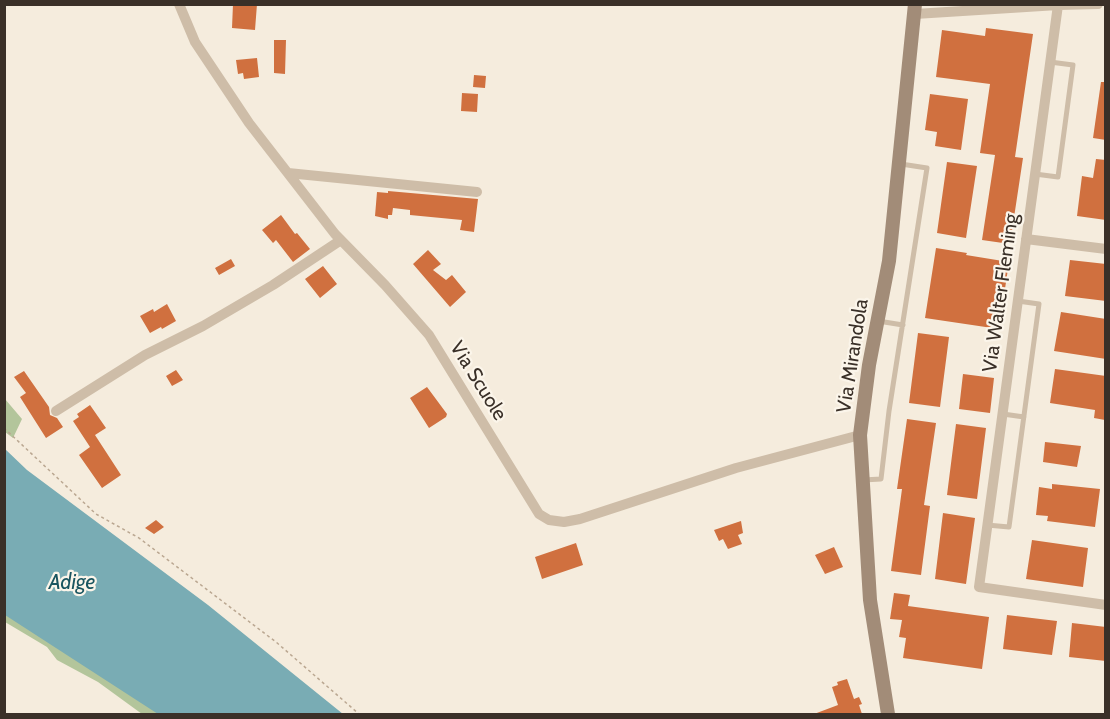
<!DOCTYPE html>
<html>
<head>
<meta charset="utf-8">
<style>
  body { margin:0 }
  #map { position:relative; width:1110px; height:719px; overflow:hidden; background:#f5ecdd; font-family:Cabin,sans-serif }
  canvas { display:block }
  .frame { position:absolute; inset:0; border:6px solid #3a3028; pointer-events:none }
</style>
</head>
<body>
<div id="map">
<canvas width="1110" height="719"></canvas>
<div class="frame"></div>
</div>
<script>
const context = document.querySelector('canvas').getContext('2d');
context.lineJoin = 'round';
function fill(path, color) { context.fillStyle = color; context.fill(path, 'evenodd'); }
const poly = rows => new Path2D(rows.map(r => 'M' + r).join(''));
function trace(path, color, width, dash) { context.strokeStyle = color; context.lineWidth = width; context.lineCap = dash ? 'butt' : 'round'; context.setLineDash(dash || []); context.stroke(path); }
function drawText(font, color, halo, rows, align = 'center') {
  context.font = font + ' Cabin,sans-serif'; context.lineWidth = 4.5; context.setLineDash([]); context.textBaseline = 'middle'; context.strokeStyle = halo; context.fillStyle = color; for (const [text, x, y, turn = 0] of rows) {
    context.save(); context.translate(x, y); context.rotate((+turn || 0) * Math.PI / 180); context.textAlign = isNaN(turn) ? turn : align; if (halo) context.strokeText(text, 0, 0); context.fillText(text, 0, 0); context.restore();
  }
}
fill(poly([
  [5,399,22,419,13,438,5,432],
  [4,600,170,714,142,714,98,682,57,660,47,647,5,622]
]), '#b3c59b');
fill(poly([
  [4,448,27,470,208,605,343,714,158,714,5,615]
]), '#79acb4');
fill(poly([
  [233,4,257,4,255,30,232,28],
  [986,28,1033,34,1015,157,1023,158,1010,244,982,240,995,155,980,153,990,84,936,77,942,30,985,36],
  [274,40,286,40,285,74,274,73],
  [257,58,259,77,244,79,243,73,238,74,236,60],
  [474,75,486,76,485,88,473,87],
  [1101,82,1106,82,1106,140,1093,138],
  [462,93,478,94,477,112,461,111],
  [930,94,968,99,961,150,935,146,937,132,925,130],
  [1096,159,1106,160,1106,220,1077,216,1082,176,1093,178],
  [947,162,977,166,966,238,937,233],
  [388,191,478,199,474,232,460,230,462,220,410,215,410,210,393,208,392,215,388,215,388,219,375,216,377,192,388,193],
  [281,215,295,234,297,233,310,249,293,262,276,240,273,243,262,230],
  [936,248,967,253,966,255,1009,262,999,329,925,318],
  [428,250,441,264,433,270,446,280,452,275,466,292,450,307,413,264],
  [231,259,235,266,219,275,215,268],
  [1070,260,1106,264,1106,301,1065,296],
  [323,266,337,284,320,298,305,279],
  [167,304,176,321,162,329,161,327,150,333,140,316,153,309,154,312],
  [1061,312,1106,319,1106,359,1054,351],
  [918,333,949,337,940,407,909,403],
  [1055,369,1106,376,1105,420,1094,418,1095,410,1050,403],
  [176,370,183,380,172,386,166,376],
  [24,371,49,407,50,415,57,418,63,427,46,438,20,397,26,393,14,377],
  [963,374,994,378,990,413,959,409],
  [427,387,447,414,446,417,429,428,410,398],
  [90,405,106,428,95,435,121,475,102,488,79,455,90,447,73,421,79,417,77,414],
  [907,419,936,423,924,505,930,506,921,575,891,571,902,489,897,489],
  [956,424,986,428,977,499,947,495],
  [1045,442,1081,446,1077,467,1043,462],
  [1052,484,1100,489,1095,527,1047,521,1048,516,1036,515,1039,487,1052,489],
  [943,513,975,518,966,584,935,579],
  [156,520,164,527,154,534,145,528],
  [741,521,743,533,738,535,742,544,728,549,723,539,719,541,714,530],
  [1032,540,1088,548,1083,587,1026,579],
  [576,543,583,565,542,579,535,557],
  [834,547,843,567,825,574,815,555],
  [894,593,910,595,908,606,989,617,982,669,903,658,906,638,899,637,902,620,890,619],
  [1007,615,1057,621,1052,655,1003,649],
  [1072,623,1106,627,1106,661,1069,657],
  [847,679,854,699,859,697,862,704,859,705,862,714,814,714,838,705,832,687,838,685,837,682]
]), '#d0703f');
trace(poly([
  [4,428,96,514,139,538,276,642,359,714]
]), '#baa791', 1.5, [3, 3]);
trace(poly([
  [1035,174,1058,177,1073,65,1050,62],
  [878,321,903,325],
  [1003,414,1024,417],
  [863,480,881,479,889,411,927,168,901,164],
  [987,525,1009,527,1039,304,1018,301]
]), '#cebda8', 5);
trace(poly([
  [179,4,195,42,249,123,335,234,385,285,429,335,539,514,549,520,564,522,580,519,736,468,860,435],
  [1058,5,979,587,1106,605],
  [915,14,1058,5,1098,4],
  [288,173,477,192],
  [1026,239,1106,249],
  [56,411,145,355,203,326,273,285,341,240]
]), '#cebda8', 10);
trace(poly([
  [888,714,870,600,860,435,869,365,889,261,915,4]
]), '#a28c78', 14);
drawText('20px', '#3a3028', '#fbf5ea', [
  ["Via Walter Fleming",1001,293,-82],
  ["Via Mirandola",853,356,-81],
  ["Via Scuole",478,381,58]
]);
drawText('italic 21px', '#1a5560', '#fbf5ea', [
  ["Adige",72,583]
]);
</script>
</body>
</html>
